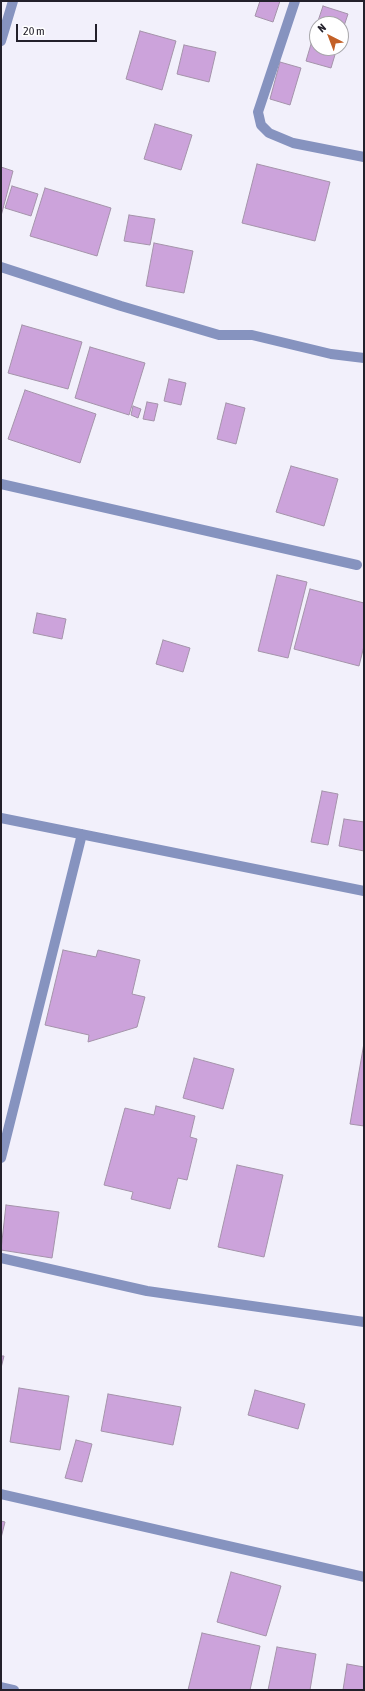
<!DOCTYPE html>
<html>
<head>
<meta charset="utf-8">
<style>
  body { margin:0 }
  #map { position:relative; width:365px; height:1691px; overflow:hidden; background:#f2f0fb; font-family:"Asap Condensed",sans-serif }
  canvas { display:block }
  .frame { position:absolute; inset:0; border:2px solid #23202b; pointer-events:none }
  .north { position:absolute; left:309px; top:16px; width:40px; height:40px; box-sizing:border-box; background:#fff; border:1px solid #a7a6aa; border-radius:50%; rotate:318deg; font-size:11px; font-weight:700; line-height:16px; text-align:center; color:#23202b }
  .north::after { content:''; display:block; margin:auto; width:14px; height:18px; background:#c36027; clip-path:polygon(50% 0,100% 100%,50% 72%,0 100%) }
  .scale { position:absolute; left:16px; top:24px; width:81px; height:18px; box-sizing:border-box; border:2px solid #23202b; border-top:0; padding-left:5px; font-size:12px; line-height:14px; white-space:nowrap; color:#23202b; -webkit-text-stroke:3px #fff; paint-order:stroke }
</style>
</head>
<body>
<div id="map">
<canvas width="365" height="1691"></canvas>
<div class="frame"></div>
<div class="north">N</div>
<div class="scale">20 m</div>
</div>
<script>
const context = document.querySelector('canvas').getContext('2d');
context.lineJoin = 'round';
function fill(path, color) { context.fillStyle = color; context.fill(path, 'evenodd'); }
const poly = rows => new Path2D(rows.map(r => 'M' + r).join(''));
function trace(path, color, width, dash) { context.strokeStyle = color; context.lineWidth = width; context.lineCap = dash ? 'butt' : 'round'; context.setLineDash(dash || []); context.stroke(path); }
const building = poly([
  [260,1,280,1,273,22,255,16,260,1],
  [323,6,348,14,341,35,341,24,317,24,323,6],
  [317,24,317,48,337,48,331,68,306,61,317,24],
  [140,31,176,41,162,90,126,79,140,31],
  [184,45,216,52,209,82,177,74,184,45],
  [280,62,301,68,290,105,270,99,280,62],
  [155,124,192,135,181,170,144,159,155,124],
  [257,164,330,182,315,241,242,223,257,164],
  [1,167,13,171,1,216,1,167],
  [12,186,38,194,31,216,5,208,12,186],
  [45,188,111,208,97,256,30,236,45,188],
  [129,215,155,219,150,245,124,241,129,215],
  [154,243,193,251,184,293,146,286,154,243],
  [22,325,82,342,68,389,8,373,22,325],
  [90,347,145,363,129,415,75,398,90,347],
  [169,379,186,383,181,405,164,401,169,379],
  [25,390,96,414,80,463,8,439,25,390],
  [147,402,158,404,154,421,143,419,147,402],
  [226,403,245,408,236,444,217,439,226,403],
  [133,406,141,409,138,418,131,415,133,406],
  [291,466,338,479,324,526,276,512,291,466],
  [277,575,307,582,288,658,258,651,277,575],
  [310,589,364,603,364,646,359,666,294,649,310,589],
  [37,613,66,619,62,639,33,633,37,613],
  [163,640,190,648,183,672,156,664,163,640],
  [322,791,338,794,328,845,311,842,322,791],
  [344,819,364,822,364,851,339,846,344,819],
  [63,950,96,957,98,950,140,960,132,994,145,997,137,1027,88,1042,89,1035,45,1025,63,950],
  [364,1043,364,1126,350,1124,364,1043],
  [194,1058,234,1069,223,1109,183,1098,194,1058],
  [156,1106,195,1116,190,1137,197,1139,187,1180,178,1178,170,1209,131,1199,133,1192,104,1185,125,1108,154,1115,156,1106],
  [237,1165,283,1175,264,1257,218,1247,237,1165],
  [6,1205,59,1212,52,1258,1,1250,6,1205],
  [1,1356,4,1356,1,1368,1,1356],
  [19,1388,69,1396,60,1450,10,1442,19,1388],
  [255,1390,305,1404,298,1429,248,1415,255,1390],
  [108,1394,181,1407,173,1445,101,1431,108,1394],
  [76,1440,92,1444,82,1482,65,1478,76,1440],
  [1,1521,5,1522,1,1538,1,1521],
  [231,1572,281,1586,266,1636,217,1622,231,1572],
  [202,1633,260,1646,250,1690,188,1690,202,1633],
  [277,1647,316,1654,310,1690,268,1690,277,1647],
  [347,1664,364,1667,364,1690,343,1690,347,1664]
]);
fill(building, '#cca3db');
trace(building, '#a493aa', 1);
trace(poly([
  [295,1,258,112,261,125,269,133,293,143,364,157],
  [1,41,13,1],
  [1,267,121,306,219,335,252,335,331,354,364,358],
  [1,484,357,565],
  [1,818,364,891],
  [1,1158,82,834],
  [1,1258,147,1291,364,1322],
  [1,1494,364,1577],
  [1,1687,14,1690]
]), '#8693bf', 10);
</script>
</body>
</html>
